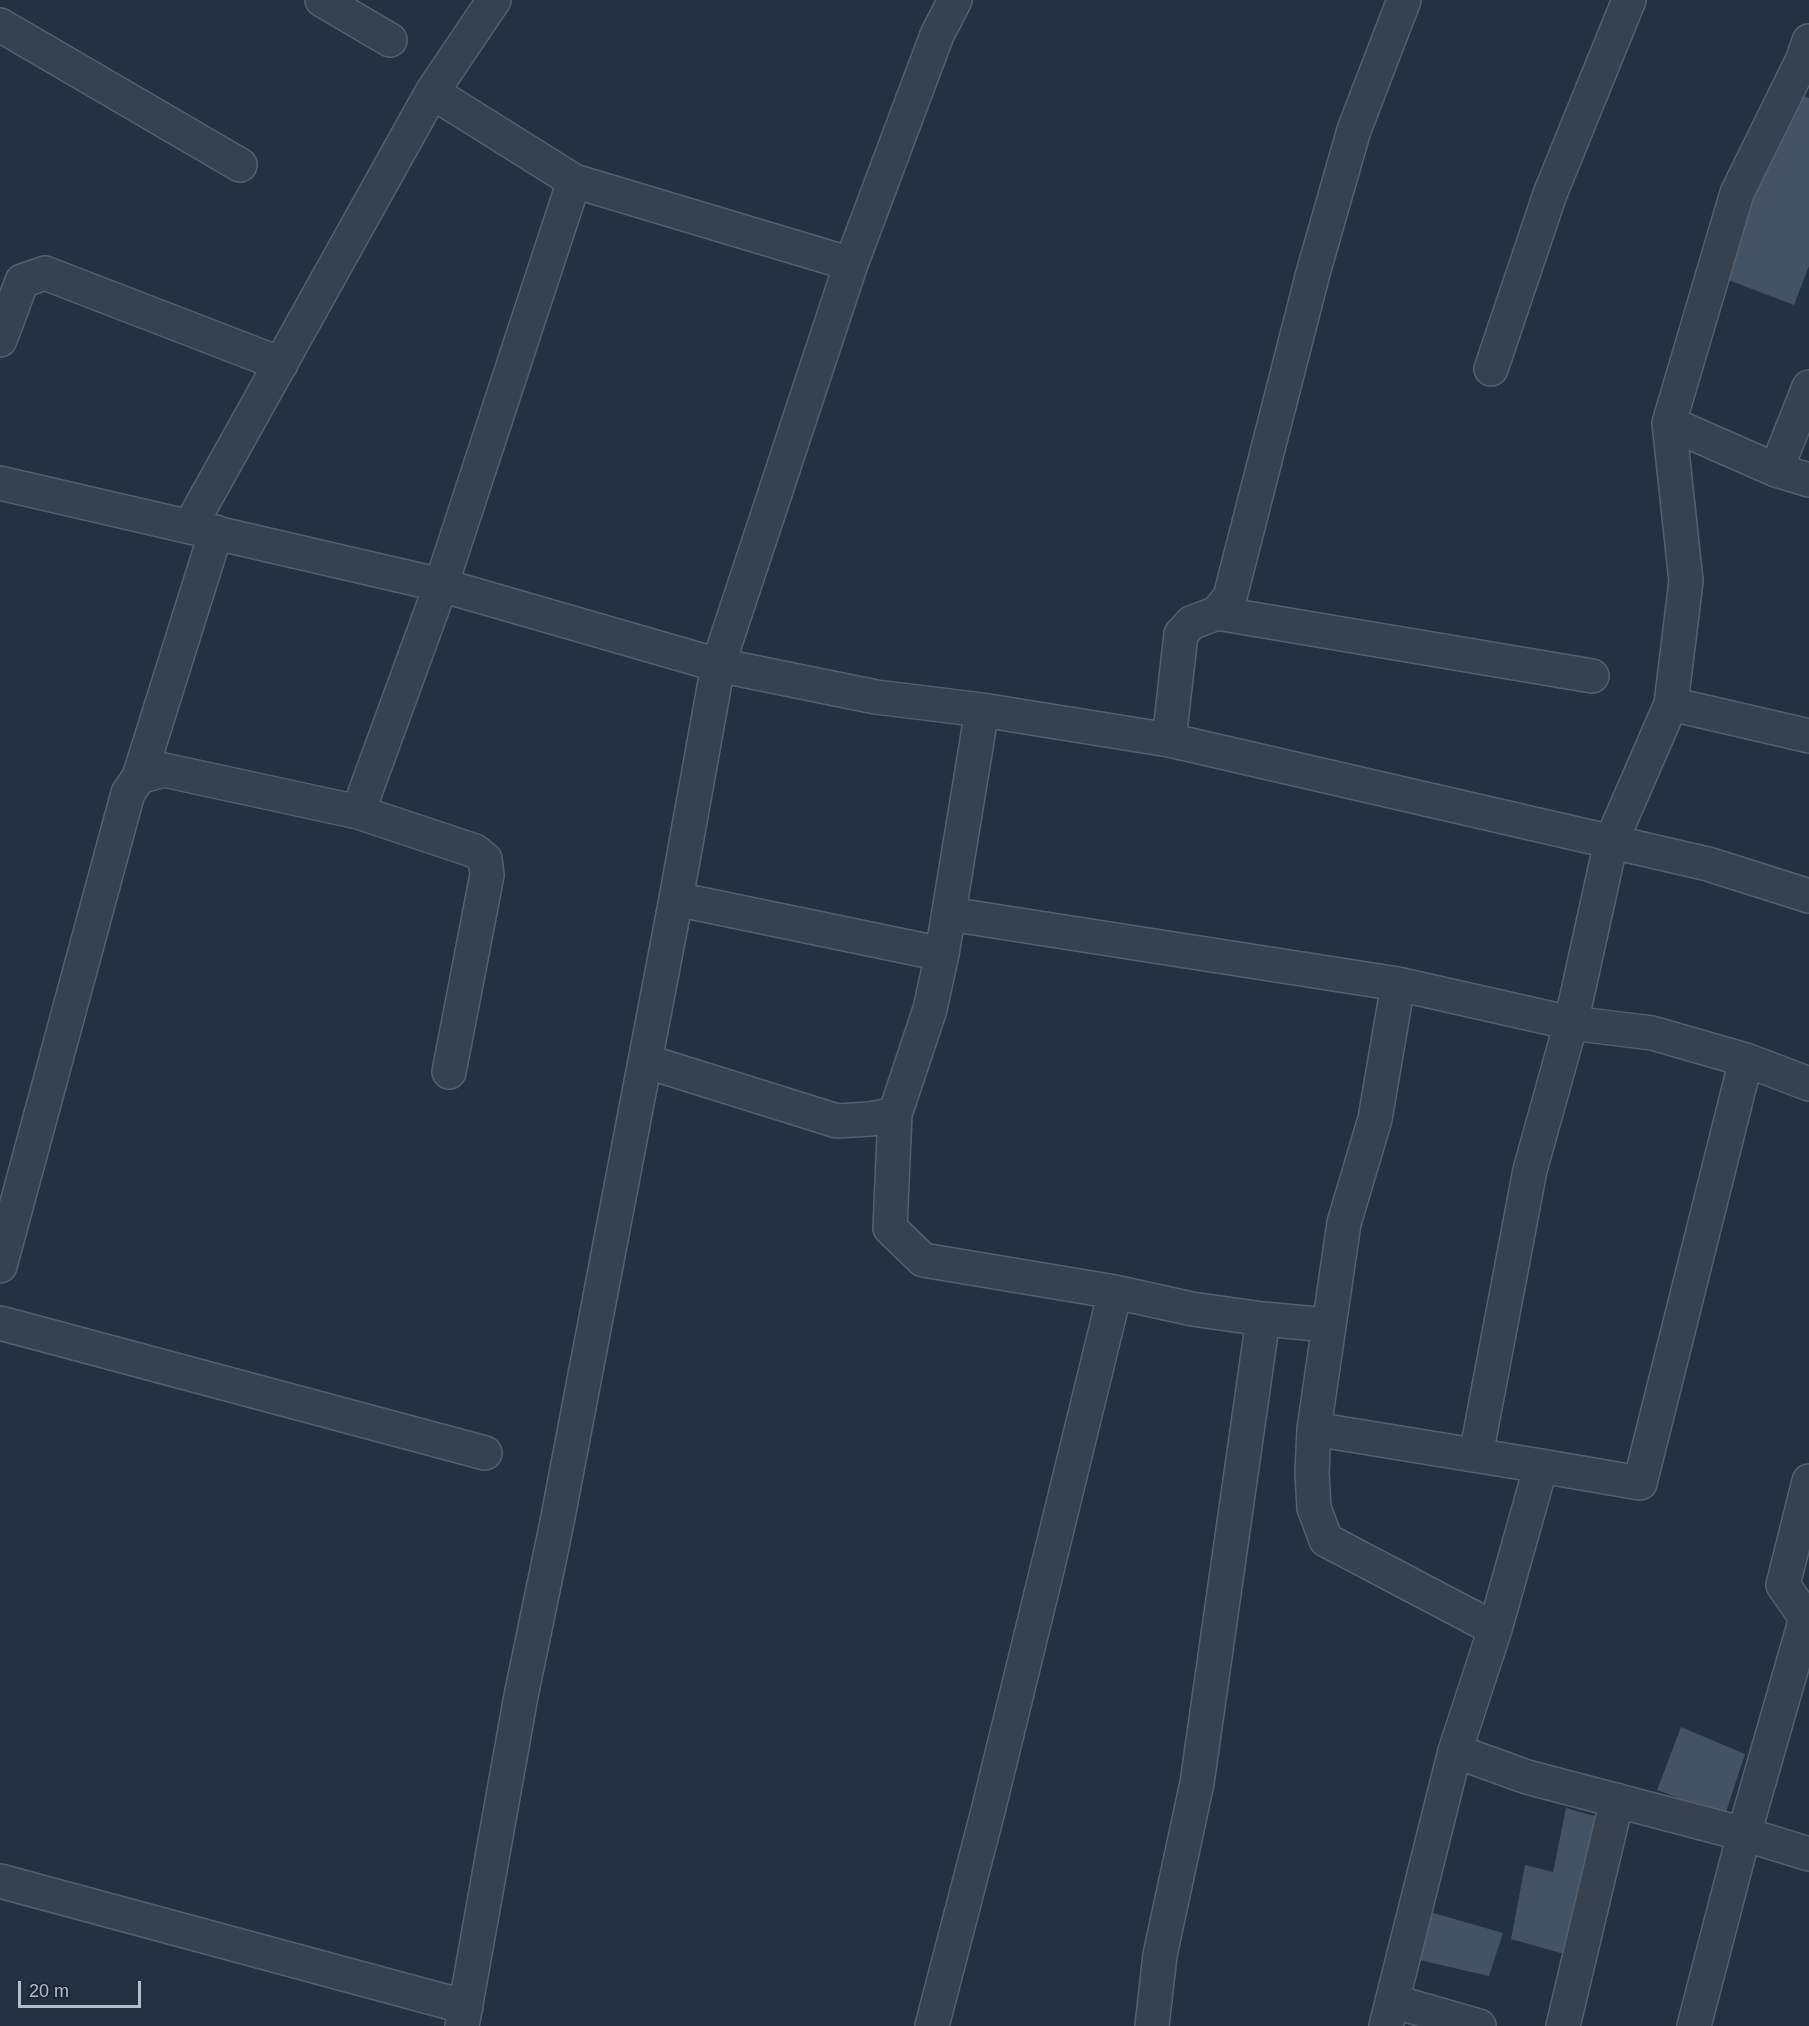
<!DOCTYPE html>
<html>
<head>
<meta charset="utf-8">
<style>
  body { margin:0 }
  #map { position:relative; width:1809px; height:2026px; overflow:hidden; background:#233140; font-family:Helvetica,sans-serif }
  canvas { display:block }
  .scale { position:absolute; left:18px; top:1981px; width:123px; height:27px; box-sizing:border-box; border:3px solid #b4bdca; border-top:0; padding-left:8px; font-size:18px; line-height:21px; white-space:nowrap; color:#b4bdca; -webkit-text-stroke:4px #1c2735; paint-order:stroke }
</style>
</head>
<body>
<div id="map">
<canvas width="1809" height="2026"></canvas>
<div class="scale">20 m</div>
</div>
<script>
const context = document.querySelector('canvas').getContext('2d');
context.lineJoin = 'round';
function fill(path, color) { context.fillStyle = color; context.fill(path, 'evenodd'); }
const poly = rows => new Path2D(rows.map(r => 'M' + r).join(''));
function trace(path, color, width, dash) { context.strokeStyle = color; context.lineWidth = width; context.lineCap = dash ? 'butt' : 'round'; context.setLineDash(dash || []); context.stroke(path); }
fill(poly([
  [1795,93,1809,98,1809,266,1794,305,1723,278],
  [1681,1727,1745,1754,1725,1815,1657,1790],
  [1566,1808,1601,1818,1571,1956,1511,1939,1525,1865,1553,1872],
  [1430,1912,1503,1933,1489,1976,1415,1959]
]), '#445364');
const minor = poly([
  [322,0,390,40],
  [0,25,240,165],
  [574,181,851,264],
  [0,340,22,281,45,273,281,364],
  [1491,369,1550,194,1629,0],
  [1669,423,1776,470,1809,480],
  [1776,470,1809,387],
  [0,483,441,585,718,665,876,697,982,710,1169,740,1708,864,1809,896],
  [190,526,432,92],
  [1217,613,1592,676],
  [1671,704,1809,736],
  [982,710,942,954,930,1009,895,1114,890,1228,923,1260,1115,1292,1192,1309,1263,1319,1328,1325],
  [1169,740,1181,634,1191,623,1217,613,1230,597,1313,273,1354,130,1404,0],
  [139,777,216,532],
  [358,812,475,851,485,859,487,875,449,1072],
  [676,899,942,954],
  [949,914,1398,984,1375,1119,1344,1223,1314,1429,1312,1473,1314,1508,1326,1540,1495,1629,1455,1751,1527,1777,1744,1834,1809,1854],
  [1398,984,1571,1023,1652,1033,1746,1060,1809,1084],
  [645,1061,837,1121,870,1119,895,1114],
  [0,1266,128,793,139,777,164,770,358,812,441,585,574,181,432,92,494,0],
  [0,1323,485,1453],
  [1314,1429,1541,1466,1495,1629],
  [1476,1455,1530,1170,1571,1023,1611,842,1671,704,1686,581,1669,423,1737,193,1802,61,1809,41],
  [1541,1466,1640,1483,1746,1060],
  [1809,1481,1783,1585,1806,1618,1809,1619],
  [0,1881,466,2007],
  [1392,2001,1479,2026],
  [462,2026,521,1696,557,1522,676,899,718,665,851,264,937,35,955,0],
  [932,2026,988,1811,1115,1292],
  [1152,2026,1160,1955,1197,1783,1263,1319],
  [1386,2026,1455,1751],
  [1563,2026,1617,1800],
  [1694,2026,1744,1834,1806,1618]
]);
trace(minor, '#55606d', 36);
trace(minor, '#374250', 33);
</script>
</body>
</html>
